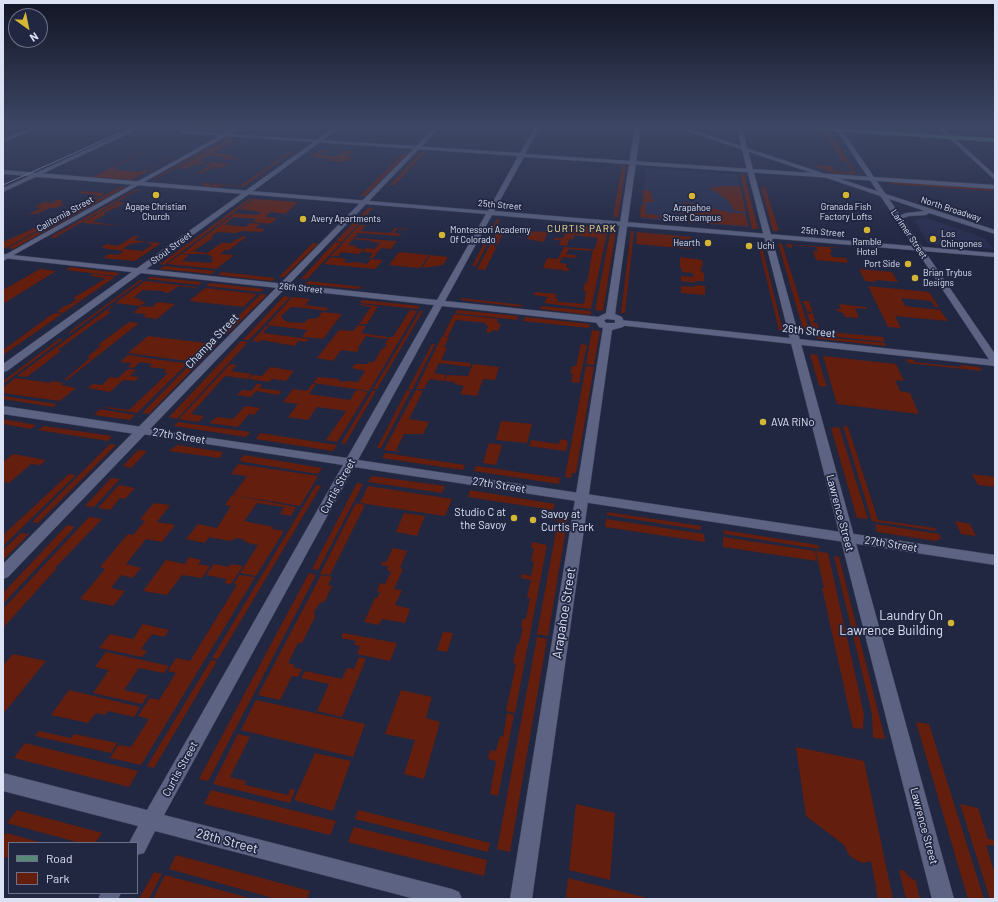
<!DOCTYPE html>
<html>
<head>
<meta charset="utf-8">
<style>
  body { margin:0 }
  #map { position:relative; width:998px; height:902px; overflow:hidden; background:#212641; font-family:Barlow,sans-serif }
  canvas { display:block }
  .frame { position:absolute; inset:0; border:4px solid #dde1f4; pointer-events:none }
  .legend { position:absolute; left:8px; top:842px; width:130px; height:52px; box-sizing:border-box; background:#212641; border:1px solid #6c7189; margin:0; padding:5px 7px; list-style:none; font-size:12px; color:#dde1f4 }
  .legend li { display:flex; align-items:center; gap:8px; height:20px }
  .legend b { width:20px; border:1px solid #6c7189 }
  .north { position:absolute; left:8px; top:8px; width:40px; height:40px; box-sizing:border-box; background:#212641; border:1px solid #6c7189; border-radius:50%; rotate:147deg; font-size:11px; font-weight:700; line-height:16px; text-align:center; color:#dde1f4 }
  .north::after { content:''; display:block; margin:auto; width:14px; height:18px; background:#d5b534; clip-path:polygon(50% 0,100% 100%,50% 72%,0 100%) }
</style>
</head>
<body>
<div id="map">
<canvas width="998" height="902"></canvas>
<div class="frame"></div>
<ul class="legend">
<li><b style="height:5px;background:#578878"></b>Road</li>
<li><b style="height:11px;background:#641e0d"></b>Park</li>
</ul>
<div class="north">N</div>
</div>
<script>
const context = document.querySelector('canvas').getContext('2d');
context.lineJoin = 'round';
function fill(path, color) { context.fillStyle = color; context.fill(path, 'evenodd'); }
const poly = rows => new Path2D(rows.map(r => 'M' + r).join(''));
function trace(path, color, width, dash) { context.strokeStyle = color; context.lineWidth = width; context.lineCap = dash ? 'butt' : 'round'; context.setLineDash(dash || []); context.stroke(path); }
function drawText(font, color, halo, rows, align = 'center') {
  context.font = font + ' Barlow,sans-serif'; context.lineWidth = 3.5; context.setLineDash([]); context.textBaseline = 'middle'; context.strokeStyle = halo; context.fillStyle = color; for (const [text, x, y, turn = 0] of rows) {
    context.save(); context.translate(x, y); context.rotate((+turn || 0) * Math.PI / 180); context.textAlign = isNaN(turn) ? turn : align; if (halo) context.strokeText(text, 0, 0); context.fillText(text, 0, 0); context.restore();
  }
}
fill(poly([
  [646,168,737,174,749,227,641,219],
  [926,218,984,238,994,249,929,244,914,220]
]), '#272d4f');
fill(poly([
  [192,126,228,126,234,127,223,132,221,132,224,131,220,132,186,129],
  [806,132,831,134,856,174,833,173,812,165,832,166,834,171,852,172,846,162,842,161,826,135],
  [226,138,229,138,156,179,153,179],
  [231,138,237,139,213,153,233,155,230,157,238,158,234,160,221,159,224,157,211,155,198,161,206,162,203,164,209,164,213,162,229,164,222,168,213,167,202,173,194,175,210,166,202,164,193,165,185,169,178,168],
  [320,150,325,150,319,155,331,156,337,156,345,151,357,152,350,153,346,156,353,157,346,162,327,161,330,158,310,158],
  [294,151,243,187,217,185,222,186,219,187,212,187,215,184,206,184,213,185,210,187,203,186,204,183,240,186,289,152],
  [406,151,410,151,365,196,360,196],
  [421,152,425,152,395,185,390,185],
  [139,153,146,154,140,154,113,168,117,169,116,170,139,172,143,170,148,170,173,156,169,156,175,156,135,178,110,176,134,178,131,180,93,177],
  [622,166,626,166,618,217,613,217],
  [740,174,744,174,758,229,752,229],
  [890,182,991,189,993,191,891,184],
  [722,186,740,186,746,213,733,209,728,200,718,194,719,193,708,188],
  [120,187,125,187,13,249,8,248],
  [761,187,765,187,779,231,773,231],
  [137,189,140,189,54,238,50,237],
  [643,190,648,190,652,194,652,199,654,200,654,202,646,202,645,214,658,215,658,219,640,217,641,206,643,206],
  [82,191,105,193,53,222,49,222,59,215,63,215,70,211,82,202,89,201,92,199,90,199,98,196,96,195,79,193],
  [250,198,252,199,164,265,160,264],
  [254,199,298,202,285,214,270,212,265,217,277,218,270,224,253,222,256,219,234,217,225,224,221,224,235,213,257,215,261,212,240,209],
  [57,200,62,200,62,201,60,203,65,204,56,208,50,208,36,214,29,214,41,208,35,207,44,202,51,203],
  [119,202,125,203,104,213,106,214,92,222,123,226,82,223],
  [684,202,728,212,730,222,729,212,745,214,748,226,671,221,671,219,660,219,662,216,682,217,682,211,687,211,687,209,684,208],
  [368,208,373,208,342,242,336,241],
  [497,219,500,219,476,266,472,266],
  [250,223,260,224,255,228,265,229,261,232,242,231,236,233,217,232,211,237,213,238,193,251,207,253,205,254,182,254,221,224,245,227],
  [559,224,608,228,591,309,544,303,548,297,534,295,535,292,557,294,555,299,558,299,558,301,552,301,584,304,586,291,583,291,585,283,587,283,593,249,595,249,598,238,574,235,573,240,569,239,567,246,559,245,561,240,554,240,554,238,563,238,565,234,556,233],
  [359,225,371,226,365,226,361,231,390,233,395,228,407,229,406,230,397,229,394,233,401,234,400,236,358,233,348,245,357,246,355,248,364,249,359,254,341,252,338,256,331,256],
  [39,226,44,227,6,248,3,247,3,242],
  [499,228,501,228,500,233,503,233,498,244,495,244,494,246,496,248,485,270,477,269],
  [611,229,616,230,603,311,595,310],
  [528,231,547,232,544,242,527,239,528,236,526,235],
  [631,231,634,231,625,313,621,313],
  [637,232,691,237,691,249,636,244],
  [134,236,139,236,134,240,146,242,130,244,123,249,143,251,153,244,146,243,147,242,161,243,135,261,103,258,109,254,118,255,124,251,101,248,107,244,117,246,123,243],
  [243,236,246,237,229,250,225,250,220,254,234,255,216,269,167,264,181,254,189,255,182,261,210,263,213,260,211,259,213,257,206,254,221,243,231,243],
  [356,238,382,240,397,241,391,249,381,248,373,258,369,258,373,253,363,252,366,248,375,249,380,243,372,242,373,241,354,239],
  [335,242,341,243,307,279,301,279],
  [313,243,318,244,284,277,279,277],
  [761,243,783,331,779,330,758,244],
  [778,243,782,244,810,332,804,332],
  [786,244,842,248,830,248,832,252,830,253,832,257,846,258,848,263,816,260,813,251,818,251,816,247,792,245,792,248,787,247],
  [564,247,591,249,591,251,569,249,566,254,578,256,574,258,563,257,560,261,560,263,567,264,566,268,569,268,569,271,543,268,547,258,558,259],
  [399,252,429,255,420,268,389,265],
  [430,255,448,257,443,265,422,268],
  [331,257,346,259,344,262,350,263,355,262,367,264,371,259,383,260,375,269,324,264],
  [680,257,702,260,703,267,701,265,701,272,704,273,704,281,695,281,695,283,681,281,681,276,693,277,693,273,682,272,682,268,680,268],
  [164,266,215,271,212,274,160,269],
  [70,267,120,273,115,276,66,270],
  [40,269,56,271,3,304,3,290],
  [859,269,892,272,898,282,875,280,876,282,865,281],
  [222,272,275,278,272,281,218,275],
  [93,274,115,277,63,313,57,312,64,306,67,306,77,299,73,298,105,279,104,278,90,276],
  [150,277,202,282,199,285,147,279],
  [140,280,143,280,71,333,68,333],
  [145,281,196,287,195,288,179,286,168,293,163,292,164,291,143,290,133,298,141,299,139,301,146,302,140,306,115,303],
  [308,281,363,287,357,289,305,284],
  [210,283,264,289,260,292,206,286],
  [695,285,705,286,705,295,681,293,681,286,695,287],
  [868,286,929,292,939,307,935,307,931,301,901,298,905,306,940,310,948,321,895,316,901,328,888,327],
  [205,288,257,294,243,307,189,301],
  [261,294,267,295,226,335,220,334],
  [284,296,290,297,249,340,243,340],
  [292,297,310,299,305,305,328,308,326,311,305,308,291,307,281,316,284,320,287,321,286,322,304,323,308,319,318,318,322,312,342,314,323,339,302,337,307,330,267,325],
  [462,298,522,305,521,307,461,300],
  [362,300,420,306,418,309,360,303],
  [803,301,809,301,815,320,813,320,814,323,817,323,820,333,828,333,828,335,814,334,807,313,811,314,811,312,807,311],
  [158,302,175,304,157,319,143,317,146,314,133,313,141,306,152,307],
  [360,304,378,306,367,324,359,324,371,307,359,305],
  [839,304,866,307,867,309,855,308,859,318,845,317,843,313,837,311,837,309,841,309],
  [113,305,114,305,107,311,111,312,103,318,104,318,99,320,58,350,61,351,27,377,17,376],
  [541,306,591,311,591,315,540,309],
  [410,310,417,311,369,391,313,383,318,377,339,379,339,381,345,382,348,381,358,382,365,371,352,368,355,364,367,364,369,362,374,362,382,348,384,349,387,344,385,344,389,337,393,337],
  [457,310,518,316,517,320,455,313],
  [420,311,423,311,377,389,373,389],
  [55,313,62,314,3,355,3,350,47,318,46,318],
  [454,314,498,319,497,323,501,324,498,331,492,330,491,333,486,332,488,326,486,326,486,323,456,320,448,336,443,336],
  [525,317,590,324,589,328,523,321],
  [129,322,139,323,67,380,64,380,90,358,87,357,101,346,98,345],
  [358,325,366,326,361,333,388,337,386,339,366,336,358,348,359,349,357,352,341,350,333,361,317,358,339,330,353,331],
  [266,326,269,326,263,333,309,339,306,342,298,341,295,346,262,340,259,342,252,341],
  [592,330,600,331,594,365,586,364],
  [828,332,883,337,885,342,830,336],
  [148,336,206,343,188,361,128,353],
  [442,336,449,337,444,347,447,348,441,360,471,363,470,367,439,363,434,373,446,375,443,381,431,379,428,381,424,389,416,389],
  [814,336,885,343,886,346,819,339],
  [59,339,63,339,3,384,3,381],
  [241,341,248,342,177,419,169,417],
  [212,342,218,343,149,414,142,413],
  [432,344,435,344,412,390,408,389],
  [581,344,587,345,579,383,571,382,573,374,570,374,572,366,576,366],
  [810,354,817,355,827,387,819,386],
  [128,355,175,362,188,363,137,413,106,408,108,407,129,410,168,373,164,372,166,369,149,367,152,364,140,362,133,368,128,367,132,363,120,362],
  [823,356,896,364,904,381,895,380,900,391,910,393,919,414,837,404],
  [906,359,914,360,915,362,961,367,960,365,979,367,982,371,908,363],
  [230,364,237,365,231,371,252,374,248,379,225,376,191,414,204,416,199,422,179,419],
  [473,364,499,367,495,380,483,379,477,396,460,394,464,386,454,384,455,382,444,381,447,375,468,376],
  [586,366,594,367,576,473,572,473,571,478,565,477],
  [270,367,294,371,286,381,272,379,269,382,249,379,253,375,262,376],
  [128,369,136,370,130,376,139,377,135,381,123,380,110,392,88,388,93,384,102,385,110,377,118,378],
  [15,378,50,383,52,381,63,383,61,385,76,388,60,401,3,393,3,388],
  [257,384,262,384,259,388,281,391,279,395,256,391,251,397,237,395,242,390,251,391],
  [312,384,316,384,309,394,350,400,356,390,368,392,337,442,326,440,346,411,317,407,308,420,288,417,298,404,283,402,293,389,307,391],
  [373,390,376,391,345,444,341,443],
  [407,390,411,391,381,448,377,448],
  [416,390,423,391,409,419,429,422,423,434,404,434,396,450,401,452,384,450],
  [3,396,57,404,53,407,3,399],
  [245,406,260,408,254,415,249,414,238,427,209,423,217,417,233,419],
  [100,409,135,415,130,420,94,415],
  [3,419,36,425,31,429,3,424],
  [501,421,532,424,527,443,496,440],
  [178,422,250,432,246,437,174,426],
  [44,426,112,436,108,441,38,430],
  [843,426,848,427,878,520,935,528,936,531,872,521],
  [839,427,868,519,857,518,831,428],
  [260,433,337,445,333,451,256,439],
  [560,439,568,441,566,451,529,446,531,440,559,444],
  [489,443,502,445,496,465,483,463],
  [110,444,116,445,38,523,32,522],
  [177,445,223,452,220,458,169,451],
  [138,450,147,451,131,468,123,466],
  [385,453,465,465,463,470,382,458],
  [13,454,46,460,40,465,31,464,9,483,3,482,3,462],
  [244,455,322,468,318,474,239,461],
  [238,464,318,476,300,506,233,495,247,476,231,474],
  [476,466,560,478,559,484,474,471],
  [69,474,76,475,3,546,3,535],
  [972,474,995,477,995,487,978,485],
  [372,476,445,486,442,493,368,482],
  [111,478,120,479,94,507,85,506],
  [357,483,363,484,318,570,312,569],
  [119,485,135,488,125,499,120,498,110,510,98,508],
  [316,485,321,486,218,659,212,658],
  [368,486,452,499,445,516,360,503],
  [470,490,555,504,553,510,468,497],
  [232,495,296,507,291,516,280,514,284,507,257,503,244,521,273,527,272,529,284,531,256,576,240,573,258,545,248,543,242,539,237,538,230,541,209,537,205,543,186,539,198,524,217,528,231,506,225,505],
  [154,503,170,505,157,522,175,525,162,542,146,539,126,564,141,568,133,578,121,575,111,588,125,591,113,606,80,599,105,569,100,567,128,534,133,535,145,521,140,519],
  [356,503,365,505,330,575,320,574],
  [607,512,701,526,701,530,607,515],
  [404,513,425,516,417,536,396,532],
  [559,515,568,516,548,636,537,634],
  [89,517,102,519,55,568,57,568,3,628,3,609],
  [606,519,704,534,705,542,605,527],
  [955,521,970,524,976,536,961,534],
  [875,524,939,534,941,538,936,541,877,532],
  [67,525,75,527,3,604,3,593],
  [723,530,818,545,819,549,724,534],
  [21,533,29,534,3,560,3,550],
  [723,537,815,551,817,561,723,547],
  [532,542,547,545,515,713,506,711,516,664,513,663,517,644,519,644,523,628,521,627,523,618,526,619,530,598,527,597,531,580,521,578,522,574,531,576,534,562,531,561,534,548,531,548],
  [393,548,407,551,400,568,403,569,394,589,402,590,395,605,410,609,405,623,382,619,379,625,364,622,375,598,377,598,380,592,377,591,380,583,385,584,391,572,387,570,388,566,381,565,382,562,386,562],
  [816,551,828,553,864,714,863,729,853,728,822,588,824,588],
  [834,556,839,557,885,739,873,738,872,714],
  [189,557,201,560,198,564,210,566,202,578,182,575,167,595,143,591,166,560,185,564],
  [214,564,229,567,231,564,243,566,231,584,224,583,227,579,206,575],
  [309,573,316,575,208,781,199,779],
  [239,575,255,577,141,765,110,758,118,745,131,747,149,719,138,716,150,698,159,700,176,673,168,671,176,658,190,661,237,585,234,584],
  [321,575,332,577,328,585,332,586,325,601,319,604,314,612,315,617,302,643,298,643,288,663,294,665,294,668,302,669,298,677,292,676,280,700,258,695],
  [143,624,169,630,164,637,152,634,141,649,147,651,142,657,99,648,110,634,133,639],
  [443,632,453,633,447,652,437,650],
  [343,633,397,643,390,661,357,654,360,646,354,645,356,641,341,638],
  [537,637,547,639,510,852,497,849],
  [106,652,169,666,164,673,139,668,124,690,148,695,142,704,93,693,109,670,95,667],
  [13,654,46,661,3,714,3,665],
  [359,657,366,659,342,717,317,711,329,684,301,678,305,671,342,679,347,668,354,669],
  [211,660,217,661,154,768,147,766],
  [69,690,140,707,134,717,108,711,105,715,96,713,88,723,51,715],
  [401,690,432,697,426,718,440,722,424,779,404,774,415,740,385,734],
  [256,700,365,724,353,757,241,730],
  [507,713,514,715,498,796,490,794,496,761,488,759,490,750,496,751,500,736,503,737],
  [916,722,929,724,984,899,968,899],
  [39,731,71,738,74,734,117,743,111,753,35,736],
  [238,734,250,737,230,777,246,781,245,785,288,795,290,789,295,790,290,803,213,784],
  [25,743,138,771,129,787,14,758],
  [796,747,864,761,893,899,878,899,871,861,863,863,854,859,849,855,844,845,806,816],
  [315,753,351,761,333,811,294,800],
  [211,790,336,821,330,835,204,804],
  [576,804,615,813,610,880,569,870],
  [960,804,978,808,988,839,995,840,995,846,986,845,995,874,995,899,990,899],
  [17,810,102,833,95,843,80,843,7,823],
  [358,810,490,843,488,852,355,819],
  [354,827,487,860,484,876,348,842],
  [6,833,43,843,9,843,9,858,3,857,3,837],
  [176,855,310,891,307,899,276,899,169,869],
  [899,870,905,871,908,876,916,881,920,899,906,899],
  [154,872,162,874,149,899,139,899],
  [165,875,253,899,153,899],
  [568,878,651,899,573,899,566,897]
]), '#641e0d');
const minor = poly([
  [37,126,44,126,3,142,3,139,37,126],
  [109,126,135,126,141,128,139,129,109,126],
  [536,126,540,126,525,154,995,185,995,189,524,157,494,211,995,253,995,257,492,215,445,301,599,317,603,320,599,323,442,306,358,460,995,555,995,565,354,467,164,815,452,889,459,892,462,899,415,899,155,831,144,853,137,855,137,843,129,843,138,826,3,791,3,773,147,810,343,465,142,434,138,433,137,431,138,429,142,428,347,458,434,305,3,258,3,254,437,300,486,214,3,174,3,170,488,211,518,156,182,133,180,132,182,131,520,153,536,126],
  [621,320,995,360,995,366,618,325,617,323,618,321,621,320],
  [101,893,121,893,118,899,98,899,101,893]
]);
const tertiary = poly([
  [138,126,145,126,3,192,3,188,138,126],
  [238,126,244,126,3,261,3,256,238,126],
  [635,126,641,126,615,314,622,317,625,325,623,327,612,330,532,899,510,899,603,328,599,327,594,319,606,313,635,126],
  [607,319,615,320,615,323,606,323,604,320,607,319],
  [736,126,741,126,954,899,932,899,736,126],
  [834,126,839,126,995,354,995,364,990,361,834,126],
  [3,406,142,427,146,428,148,431,146,434,142,435,3,414,3,406]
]);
const secondary = poly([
  [336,126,342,126,7,371,3,372,3,364,336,126],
  [436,126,441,126,8,577,3,579,3,564,436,126],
  [672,126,680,126,995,230,995,234,929,213,926,215,909,216,900,219,896,219,896,217,906,213,925,211,672,126],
  [936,126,941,126,995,175,995,180,936,126]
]);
const primary = poly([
  [759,126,791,126,995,138,995,142,759,126]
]);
trace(minor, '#3d4158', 1);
trace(tertiary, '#3d4158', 1);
trace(secondary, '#3d4158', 1);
trace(primary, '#3d4158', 1);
fill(minor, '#5c6383');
fill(tertiary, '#5c6383');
fill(secondary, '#5c6383');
fill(primary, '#578878');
trace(poly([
  [3,185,135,126]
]), '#959ab0', 1);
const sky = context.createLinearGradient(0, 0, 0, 253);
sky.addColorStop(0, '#121524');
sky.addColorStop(0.5, '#3d4765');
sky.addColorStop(1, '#3d476500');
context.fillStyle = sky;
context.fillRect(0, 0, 998, 253);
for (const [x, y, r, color] of [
  [156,195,4,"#d5b534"],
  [846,195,4,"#d5b534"],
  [692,196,4,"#d5b534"],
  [303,219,4,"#d5b534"],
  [867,230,4,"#d5b534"],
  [442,235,4,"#d5b534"],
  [933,239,4,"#d5b534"],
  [708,243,4,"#d5b534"],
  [749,246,4,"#d5b534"],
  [908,264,4,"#d5b534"],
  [915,278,4,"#d5b534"],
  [763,422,4,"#d5b534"],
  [514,518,4,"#d5b534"],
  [533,520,4,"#d5b534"],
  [951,623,4,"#d5b534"]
]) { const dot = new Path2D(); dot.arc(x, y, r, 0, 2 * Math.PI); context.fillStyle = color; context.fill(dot); trace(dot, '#212641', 1.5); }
drawText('9px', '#dde1f4', '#212641', [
  ["25th Street",500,205,5],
  ["North Broadway",951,209,18],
  ["California Street",65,214,-29],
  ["25th Street",823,232,5],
  ["Larimer Street",909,234,56],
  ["Stout Street",171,248,-36],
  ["26th Street",301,288,6]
]);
drawText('9px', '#dde1f4', '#212641', [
  ["Agape Christian",156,207,"center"],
  ["Church",156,217,"center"],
  ["Granada Fish",846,207,"center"],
  ["Factory Lofts",846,217,"center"],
  ["Arapahoe",692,208,"center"],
  ["Street Campus",692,218,"center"],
  ["Avery Apartments",311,219],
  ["Montessori Academy",450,230],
  ["Of Colorado",450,240],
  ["Los",941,234],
  ["Chingones",941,244],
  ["Ramble",867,242,"center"],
  ["Hotel",867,252,"center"],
  ["Hearth",700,243,"right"],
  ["Uchi",757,246],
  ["Port Side",900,264,"right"],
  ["Brian Trybus",923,273],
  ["Designs",923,283]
], 'left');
context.letterSpacing = '1px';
drawText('10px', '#f8e395', '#212641', [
  ["CURTIS PARK",582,229]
]);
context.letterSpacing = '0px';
drawText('11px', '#dde1f4', '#212641', [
  ["26th Street",809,331,6],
  ["Champa Street",212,341,-46],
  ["27th Street",179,436,9],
  ["27th Street",499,485,9],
  ["Curtis Street",338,486,-61],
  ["Lawrence Street",840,513,75],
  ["27th Street",891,544,9],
  ["Curtis Street",180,769,-61],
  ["Lawrence Street",924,826,75]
]);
drawText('11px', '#dde1f4', '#212641', [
  ["AVA RiNo",771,422],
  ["Studio C at",506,512,"right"],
  ["the Savoy",506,525,"right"],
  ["Savoy at",541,514],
  ["Curtis Park",541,527]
], 'left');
drawText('13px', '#dde1f4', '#212641', [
  ["Arapahoe Street",564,613,-81],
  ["28th Street",227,841,15]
]);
drawText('13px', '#dde1f4', '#212641', [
  ["Laundry On",943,616],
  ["Lawrence Building",943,631]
], 'right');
</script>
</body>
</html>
